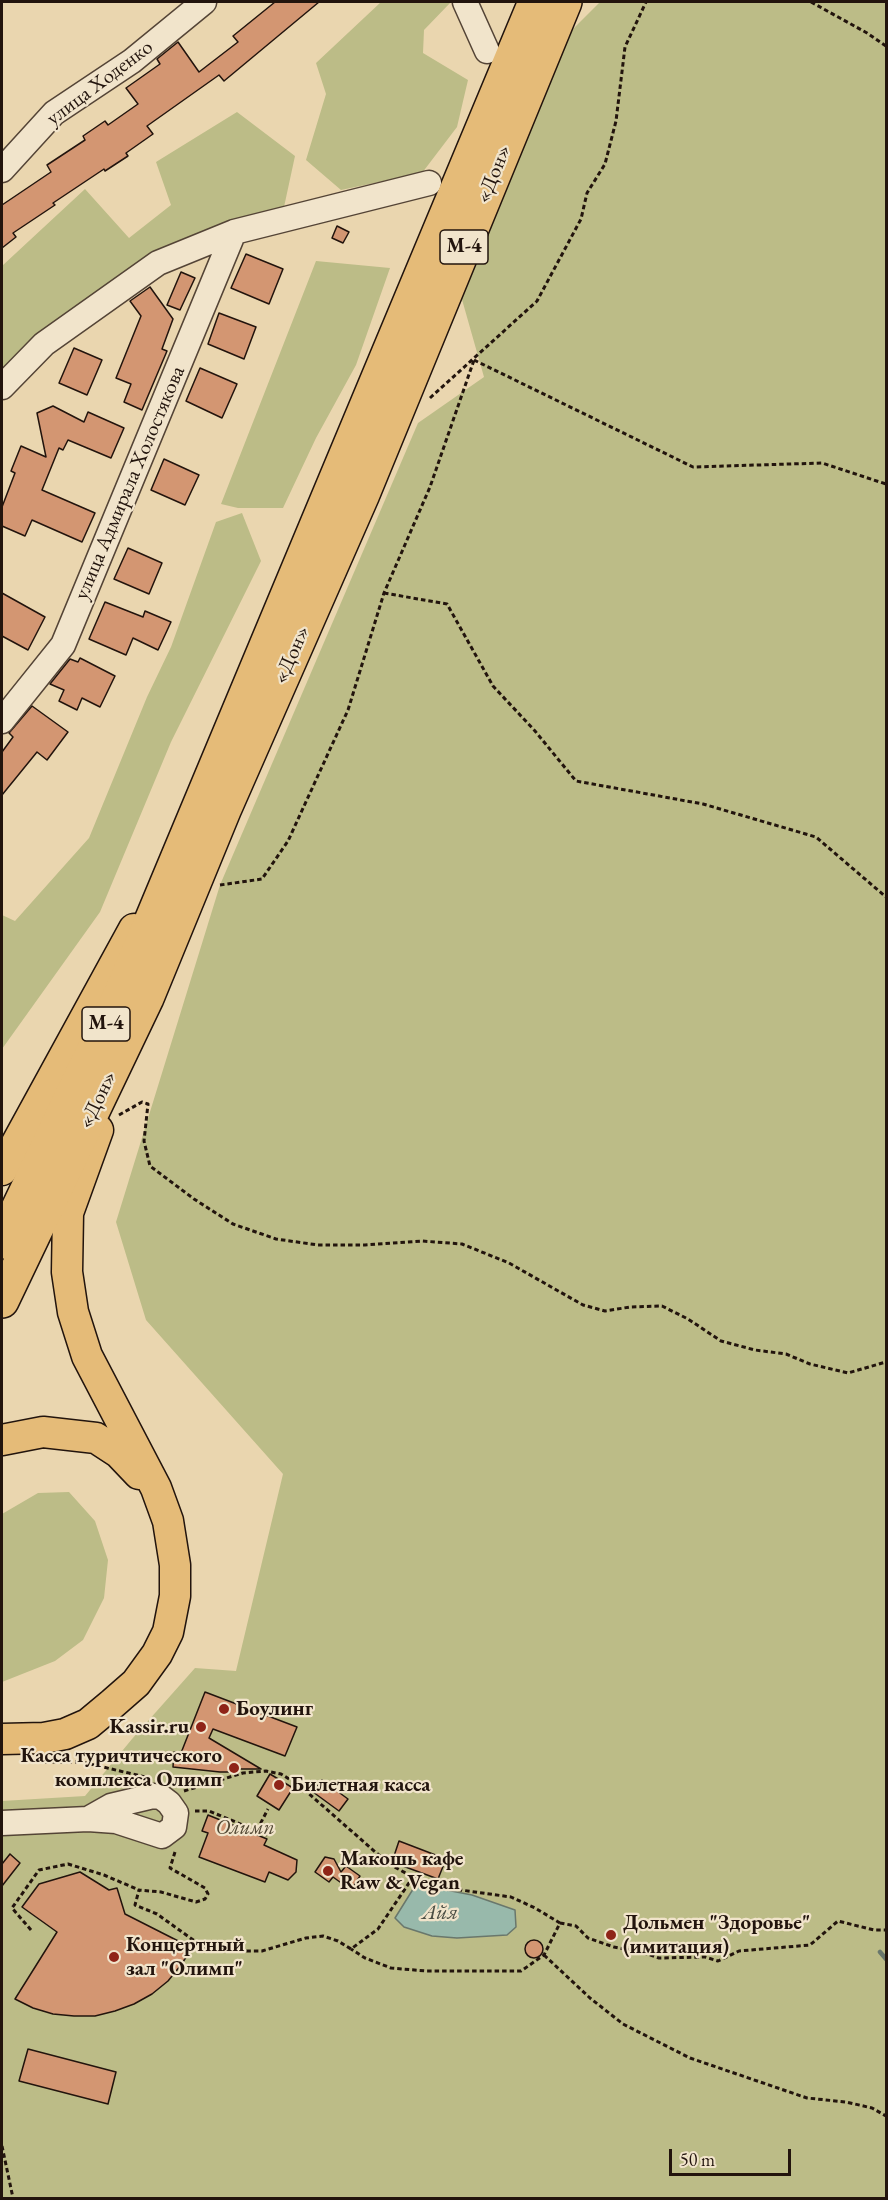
<!DOCTYPE html>
<html>
<head>
<meta charset="utf-8">
<style>
  body { margin:0 }
  #map { position:relative; width:888px; height:2200px; overflow:hidden; background:#ead6af; font-family:"EB Garamond",serif }
  canvas { display:block }
  .frame { position:absolute; inset:0; border:3px solid #22140d; pointer-events:none }
  .scale { position:absolute; left:669px; top:2149px; width:122px; height:27px; box-sizing:border-box; border:3px solid #22140d; border-top:0; padding-left:8px; font-size:18px; line-height:21px; white-space:nowrap; color:#22140d; -webkit-text-stroke:4px #f1e4cb; paint-order:stroke }
</style>
</head>
<body>
<div id="map">
<canvas width="888" height="2200"></canvas>
<div class="frame"></div>
<div class="scale">50 m</div>
</div>
<script>
const context = document.querySelector('canvas').getContext('2d');
context.lineJoin = 'round';
function fill(path, color) { context.fillStyle = color; context.fill(path, 'evenodd'); }
const poly = rows => new Path2D(rows.map(r => 'M' + r).join(''));
function trace(path, color, width, dash) { context.strokeStyle = color; context.lineWidth = width; context.lineCap = dash ? 'butt' : 'round'; context.setLineDash(dash || []); context.stroke(path); }
function drawText(font, color, halo, rows, align = 'center') {
  context.font = font + ' "EB Garamond",serif'; context.lineWidth = 4.5; context.setLineDash([]); context.textBaseline = 'middle'; context.strokeStyle = halo; context.fillStyle = color; for (const [text, x, y, turn = 0] of rows) {
    context.save(); context.translate(x, y); context.rotate((+turn || 0) * Math.PI / 180); context.textAlign = isNaN(turn) ? turn : align; if (halo) context.strokeText(text, 0, 0); context.fillText(text, 0, 0); context.restore();
  }
}
fill(poly([
  [381,2,451,2,424,30,423,53,468,80,457,127,422,173,341,190,306,160,326,94,316,63],
  [600,2,886,2,886,2198,2,2198,2,1801,85,1796,132,1739,195,1668,236,1671,283,1474,146,1320,116,1222,220,885,418,423,484,377,461,296,564,38],
  [237,112,295,156,284,207,155,253,2,375,2,266,85,189,129,238,171,205,156,162],
  [316,261,390,268,356,365,316,438,283,508,238,508,221,504],
  [242,513,261,561,171,742,100,912,2,1049,2,915,15,921,89,838,147,697,171,647,216,522],
  [69,1492,95,1521,108,1560,104,1598,83,1640,55,1661,2,1682,2,1514,38,1493]
]), '#bcbc87');
const water = poly([
  [415,1886,436,1888,472,1895,515,1910,516,1927,507,1935,457,1938,432,1936,404,1927,395,1918,415,1886]
]);
fill(water, '#98b9ab');
trace(water, '#69776c', 1.5);
trace(poly([
  [880,1952,886,1959]
]), '#69776c', 4.5);
const building = poly([
  [275,2,319,2,224,81,219,75,147,126,153,134,126,153,128,156,105,171,104,169,53,203,55,205,13,233,16,237,2,248,2,205,51,172,47,165,85,140,83,136,105,121,108,125,138,104,126,88,160,64,157,59,178,42,199,72,238,42,233,36,275,2],
  [337,226,349,232,343,243,332,238,337,226],
  [246,254,283,269,269,304,231,288,246,254],
  [181,272,195,278,180,310,167,305,181,272],
  [150,287,173,319,162,349,167,351,142,410,124,402,131,384,116,378,141,316,130,301,150,287],
  [219,313,256,327,244,359,208,344,219,313],
  [74,348,102,360,87,395,59,383,74,348],
  [200,368,237,384,222,418,186,401,200,368],
  [53,406,84,422,88,412,124,428,111,458,68,440,63,450,59,448,42,490,95,513,82,542,32,520,25,536,2,526,2,507,15,473,11,471,21,446,46,457,37,413,53,406],
  [164,459,199,475,185,505,151,490,164,459],
  [128,548,162,563,149,594,114,579,128,548],
  [2,593,45,617,28,650,2,636,2,593],
  [105,602,143,617,145,611,171,622,158,650,133,638,126,655,89,639,105,602],
  [80,658,115,676,100,707,82,698,77,710,59,701,64,690,50,684,70,659,78,662,80,658],
  [32,706,68,732,47,760,37,752,2,795,2,752,13,737,9,733,32,706],
  [205,1692,297,1727,285,1756,213,1729,209,1738,261,1769,238,1769,238,1772,220,1772,173,1767,174,1752,181,1753,205,1692],
  [270,1774,293,1788,279,1810,257,1796,270,1774],
  [322,1780,348,1799,339,1811,313,1792,322,1780],
  [208,1815,267,1839,264,1845,297,1860,296,1872,288,1880,269,1872,265,1882,199,1857,208,1833,202,1831,208,1815],
  [399,1841,446,1859,438,1879,392,1862,399,1841],
  [10,1854,20,1863,2,1886,2,1864,10,1854],
  [325,1857,334,1859,341,1872,346,1866,360,1876,351,1890,333,1877,329,1882,315,1872,325,1857],
  [80,1872,109,1890,117,1888,125,1914,192,1948,181,1965,168,1981,152,1994,134,2004,115,2011,95,2016,74,2016,53,2014,33,2008,15,1999,57,1932,22,1907,39,1884,80,1872],
  '525 1949a9 9 0 1 1 18 0a9 9 0 1 1-18 0Z',
  [28,2049,116,2072,108,2104,19,2081,28,2049]
]);
fill(building, '#d39672');
trace(building, '#22140d', 1.5);
const minor = poly([
  [465,2,487,51],
  [2,170,54,113,132,61,204,2],
  [2,387,44,344,158,263,234,232,429,183],
  [2,721,63,645,234,232],
  [2,1823,88,1819,116,1821,162,1836,174,1827,176,1813,169,1803,161,1797,153,1796,111,1806,88,1819]
]);
const major = poly([
  [2,1170,134,929],
  [2,1440,43,1432,96,1438,119,1453,139,1474],
  [2,1739,44,1738,65,1734,88,1724,112,1704,136,1683,157,1654,168,1632,175,1596,175,1565,168,1521,156,1488,87,1356,73,1312,67,1272,68,1213,98,1130]
]);
const highway = poly([
  [2,1242,123,988,535,2],
  [2,1301,147,998,225,808,363,494,565,2]
]);
trace(minor, '#544436', 27);
trace(major, '#22140d', 33);
trace(highway, '#22140d', 36);
trace(poly([
  [811,2,867,33,886,46],
  [474,360,693,467,822,463,886,484],
  [430,398,537,301,581,219,587,193,605,164,616,121,625,47,646,2],
  [384,593,447,604,493,686,535,731,576,781,703,804,816,837,886,897],
  [220,885,262,879,288,841,348,710,384,593,430,487,474,360],
  [119,1115,142,1102,148,1104,144,1141,150,1166,194,1199,233,1224,276,1239,318,1245,365,1245,422,1241,462,1244,509,1263,583,1305,605,1311,630,1307,662,1306,688,1319,721,1341,755,1350,786,1354,810,1364,848,1373,886,1362],
  [45,1762,82,1762,145,1777],
  [172,1780,194,1787],
  [184,1791,243,1773,266,1771,281,1774,299,1785,389,1864,413,1877,439,1887,511,1897,535,1908,560,1923,544,1955,521,1971,427,1971,391,1968,365,1958,351,1949],
  [195,1811,209,1811,267,1835],
  [257,1830,268,1809],
  [175,1852,170,1868,205,1888,208,1894,205,1899,196,1902,161,1892,139,1890,135,1905,157,1914,196,1942,213,1951,262,1951,306,1938,323,1936,338,1941,351,1949,378,1929,413,1877],
  [560,1923,576,1926,588,1938,614,1947,644,1953,659,1958,705,1957,718,1961,739,1951,810,1945,838,1921,874,1930,886,1930],
  [31,1930,12,1908,39,1870,68,1864,104,1875,139,1890],
  [544,1955,590,1998,623,2024,690,2058,807,2098,846,2102,872,2108,886,2116],
  [2,2146,13,2198]
]), '#22140d', 3, [4.5, 3]);
trace(minor, '#f1e4cb', 24);
trace(major, '#e5bb78', 30);
trace(highway, '#e5bb78', 33);
for (const [x, y, r, color] of [
  [224,1709,6,"#8f2418"],
  [201,1727,6,"#8f2418"],
  [234,1768,6,"#8f2418"],
  [279,1785,6,"#8f2418"],
  [328,1871,6,"#8f2418"],
  [611,1935,6,"#8f2418"],
  [114,1957,6,"#8f2418"]
]) { const dot = new Path2D(); dot.arc(x, y, r, 0, 2 * Math.PI); context.fillStyle = color; context.fill(dot); trace(dot, '#f1e4cb', 2); }
for (const [x, y, w] of [
  [464,247,48],
  [106,1024,48]
]) { const box = new Path2D(); box.roundRect(x - w / 2, y - 17, w, 34, 4.5); context.fillStyle = '#f1e4cb'; context.fill(box); trace(box, '#22140d', 1.5); }
drawText('bold 20px', '#22140d', null, [
  ["М-4",464,247],
  ["М-4",106,1024]
]);
drawText('21px', '#22140d', '#f1e4cb', [
  ["улица Ходенко",100,83,-37],
  ["«Дон»",494,174,-68],
  ["улица Адмирала Холостякова",130,483,-67],
  ["«Дон»",292,655,-66],
  ["«Дон»",98,1100,-64]
]);
drawText('bold 21px', '#22140d', '#f1e4cb', [
  ["Боулинг",236,1709],
  ["Kassir.ru",189,1727,"right"],
  ["Касса туричтического",222,1756,"right"],
  ["комплекса Олимп",222,1780,"right"],
  ["Билетная касса",291,1785],
  ["Макошь кафе",340,1859],
  ["Raw & Vegan",340,1883],
  ["Дольмен \"Здоровье\"",623,1923],
  ["(имитация)",623,1947],
  ["Концертный",126,1945],
  ["зал \"Олимп\"",126,1969]
], 'left');
drawText('italic 21px', '#504632', '#f1e4cb', [
  ["Олимп",245,1828]
]);
drawText('italic 22px', '#4b4e44', '#f1e4cb', [
  ["Айя",440,1913]
]);
</script>
</body>
</html>
